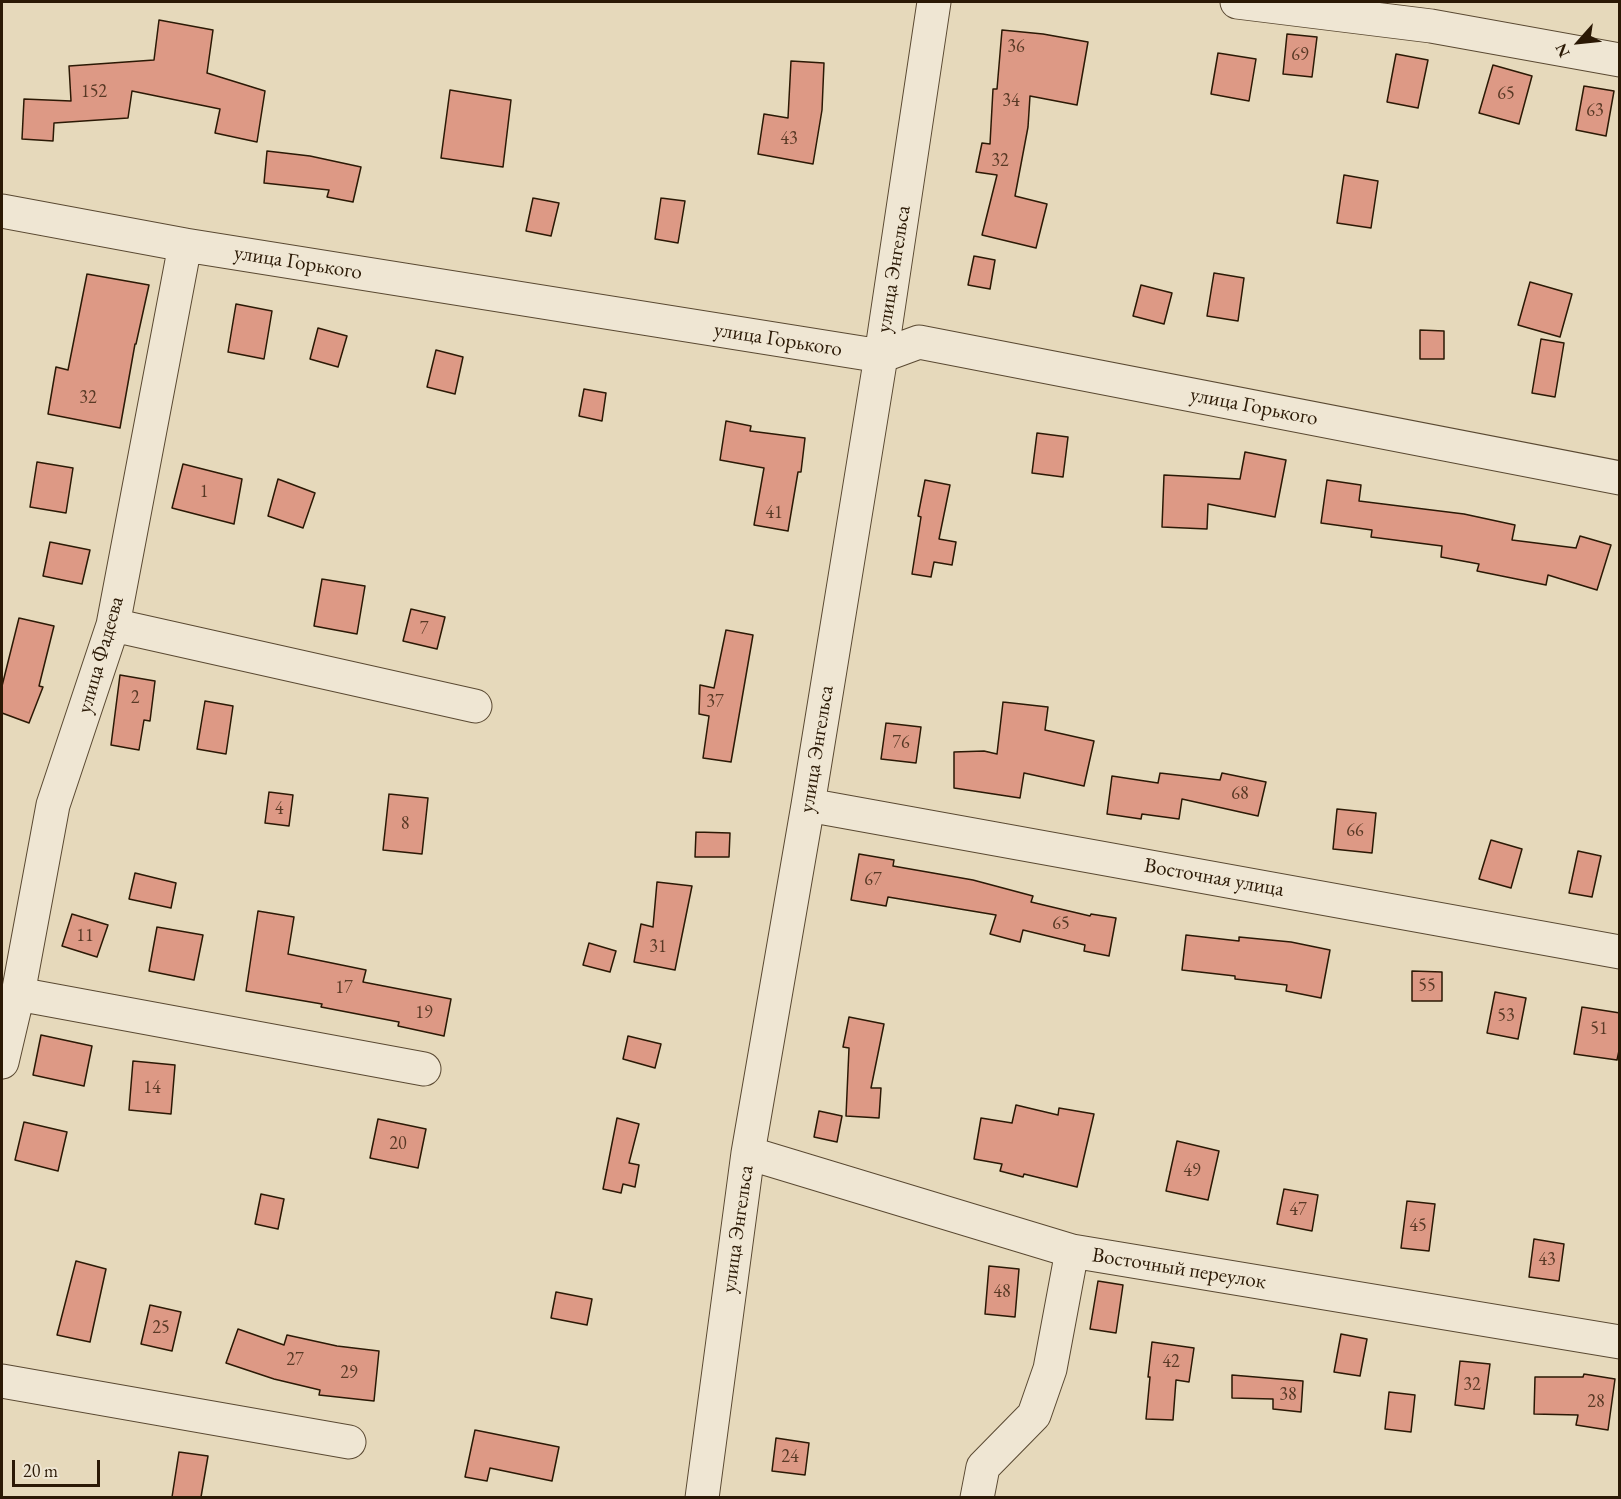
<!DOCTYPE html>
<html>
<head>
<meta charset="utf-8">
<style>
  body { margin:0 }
  #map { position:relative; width:1621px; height:1499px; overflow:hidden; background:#e6d9bb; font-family:"EB Garamond",serif }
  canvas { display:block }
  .frame { position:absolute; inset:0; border:3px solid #2b1905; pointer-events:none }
  .north { position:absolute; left:1549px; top:12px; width:60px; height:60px; -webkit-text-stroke:4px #efe6d3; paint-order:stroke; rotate:243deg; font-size:16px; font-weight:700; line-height:24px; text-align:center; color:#2b1905 }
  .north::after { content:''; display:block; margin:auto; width:21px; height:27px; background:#2b1905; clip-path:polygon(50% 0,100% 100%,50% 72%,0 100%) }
  .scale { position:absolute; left:12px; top:1460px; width:88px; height:27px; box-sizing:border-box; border:3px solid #2b1905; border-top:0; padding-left:8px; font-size:18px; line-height:21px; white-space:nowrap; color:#2b1905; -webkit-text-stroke:4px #efe6d3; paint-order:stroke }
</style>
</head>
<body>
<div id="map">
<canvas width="1621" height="1499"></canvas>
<div class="frame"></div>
<div class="north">N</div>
<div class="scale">20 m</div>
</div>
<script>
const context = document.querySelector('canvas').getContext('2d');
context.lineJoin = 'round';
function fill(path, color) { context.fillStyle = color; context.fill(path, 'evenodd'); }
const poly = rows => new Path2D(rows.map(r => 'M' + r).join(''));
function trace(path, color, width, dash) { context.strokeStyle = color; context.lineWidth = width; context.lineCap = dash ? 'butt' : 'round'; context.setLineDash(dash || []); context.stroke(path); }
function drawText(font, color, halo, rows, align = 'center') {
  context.font = font + ' "EB Garamond",serif'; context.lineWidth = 4.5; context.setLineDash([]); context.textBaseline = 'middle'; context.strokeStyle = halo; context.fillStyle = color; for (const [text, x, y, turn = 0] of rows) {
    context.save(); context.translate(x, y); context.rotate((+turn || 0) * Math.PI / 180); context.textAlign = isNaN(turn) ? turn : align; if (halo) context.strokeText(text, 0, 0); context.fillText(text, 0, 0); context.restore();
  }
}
const building = poly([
  [159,20,213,30,207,73,265,91,257,142,215,133,220,109,132,91,128,118,54,123,53,141,22,139,24,99,71,101,69,66,154,60,159,20],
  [1002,30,1043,34,1088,42,1077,105,1030,96,1028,127,1015,196,1047,204,1036,248,982,235,997,175,976,172,982,143,990,144,993,89,997,89,1002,30],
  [1287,34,1317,37,1312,77,1283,74,1287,34],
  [1218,53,1256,59,1249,101,1211,94,1218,53],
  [1396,54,1428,60,1418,108,1387,102,1396,54],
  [791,61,824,63,822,110,813,164,758,154,764,114,788,118,791,61],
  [1493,65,1532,76,1519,124,1479,113,1493,65],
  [1584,86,1614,91,1606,136,1576,130,1584,86],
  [450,90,511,100,503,167,441,158,450,90],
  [267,151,310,156,361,167,353,202,327,197,329,190,264,183,267,151],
  [1344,175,1378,181,1371,228,1337,223,1344,175],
  [533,198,559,203,551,236,526,231,533,198],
  [661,198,685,201,678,243,655,239,661,198],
  [974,256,995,260,990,289,968,285,974,256],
  [1214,273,1244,278,1238,321,1207,316,1214,273],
  [87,274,149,285,136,344,135,344,120,428,48,414,56,367,68,370,87,274],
  [1530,282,1572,294,1560,337,1518,325,1530,282],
  [1141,285,1172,293,1164,324,1133,316,1141,285],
  [236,304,272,311,264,359,228,352,236,304],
  [318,328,347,336,338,367,310,359,318,328],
  [1420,330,1444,331,1444,359,1420,359,1420,330],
  [1541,339,1564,343,1555,397,1532,393,1541,339],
  [436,350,463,357,455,394,427,387,436,350],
  [584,389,606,393,602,421,579,416,584,389],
  [726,421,751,426,750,431,805,438,801,472,798,472,788,531,754,525,764,468,720,460,726,421],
  [1037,433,1068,437,1063,477,1032,473,1037,433],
  [1245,452,1286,460,1275,517,1208,504,1207,529,1162,527,1164,475,1240,479,1245,452],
  [37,462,73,468,66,513,30,507,37,462],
  [183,464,242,479,234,524,172,508,183,464],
  [278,479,315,493,303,528,268,516,278,479],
  [925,480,950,485,939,539,956,542,952,565,934,562,931,577,912,574,921,517,918,516,925,480],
  [1327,480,1361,485,1359,501,1464,514,1515,525,1512,540,1576,548,1580,536,1611,545,1597,590,1548,575,1546,585,1477,571,1479,564,1441,557,1442,546,1371,537,1372,530,1321,523,1327,480],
  [50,542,90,550,82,584,43,576,50,542],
  [322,579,365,586,357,634,314,626,322,579],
  [411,609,445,617,437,649,403,641,411,609],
  [19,618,54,626,39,686,43,687,29,723,2,713,2,686,19,618],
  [726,630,753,635,731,762,703,758,709,716,699,714,700,685,714,688,726,630],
  [120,675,155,681,150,721,144,720,139,750,111,745,120,675],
  [205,701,233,706,226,754,197,749,205,701],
  [1003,702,1048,707,1045,730,1094,741,1084,786,1024,773,1020,798,954,788,954,752,984,751,997,754,1003,702],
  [886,723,921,727,916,763,881,759,886,723],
  [1160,773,1220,780,1222,773,1266,782,1258,816,1182,799,1179,819,1142,814,1141,819,1107,814,1112,776,1158,783,1160,773],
  [269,792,293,795,289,826,265,823,269,792],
  [389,794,428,798,422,854,383,850,389,794],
  [1337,809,1376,813,1372,853,1333,849,1337,809],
  [696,832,730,833,729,857,695,857,696,832],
  [1491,840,1522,849,1511,888,1479,879,1491,840],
  [1578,851,1601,856,1592,897,1569,893,1578,851],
  [859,854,894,860,893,866,973,880,1033,896,1031,902,1090,916,1091,914,1116,918,1109,956,1084,951,1085,945,1023,930,1020,942,990,934,996,915,888,897,886,906,851,900,859,854],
  [135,873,176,883,171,908,129,899,135,873],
  [657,882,692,886,675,970,634,962,641,924,653,927,657,882],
  [258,911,294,917,288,954,366,970,363,982,451,999,444,1036,398,1026,399,1022,321,1007,322,1004,246,991,258,911],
  [72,914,108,925,97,957,62,946,72,914],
  [157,927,203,935,194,980,149,971,157,927],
  [1186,935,1239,941,1239,937,1291,942,1330,950,1321,998,1286,991,1287,985,1235,979,1235,976,1182,970,1186,935],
  [589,943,616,951,610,972,583,965,589,943],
  [1412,971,1442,972,1442,1001,1412,1001,1412,971],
  [1495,992,1526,998,1518,1039,1487,1033,1495,992],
  [1582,1007,1620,1013,1620,1046,1617,1060,1574,1054,1582,1007],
  [849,1017,884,1024,871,1088,881,1088,879,1118,846,1116,849,1048,843,1047,849,1017],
  [41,1035,92,1046,84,1086,33,1075,41,1035],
  [628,1036,661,1044,655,1068,623,1059,628,1036],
  [133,1061,175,1065,171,1114,129,1110,133,1061],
  [1016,1105,1058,1115,1059,1108,1094,1114,1077,1187,1024,1174,1023,1177,1000,1171,1002,1164,974,1159,981,1118,1012,1123,1016,1105],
  [819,1111,842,1116,837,1142,814,1137,819,1111],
  [617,1118,639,1124,629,1163,639,1165,635,1187,623,1184,621,1193,603,1189,617,1118],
  [378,1119,426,1129,418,1168,370,1158,378,1119],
  [24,1122,67,1132,58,1171,15,1160,24,1122],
  [1177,1141,1219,1151,1208,1200,1166,1191,1177,1141],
  [1284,1189,1318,1195,1312,1231,1277,1224,1284,1189],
  [261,1194,284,1199,278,1229,255,1224,261,1194],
  [1407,1201,1435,1204,1429,1251,1401,1248,1407,1201],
  [1534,1239,1564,1244,1559,1281,1529,1277,1534,1239],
  [76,1261,106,1269,90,1342,57,1335,76,1261],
  [989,1266,1019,1269,1015,1317,985,1314,989,1266],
  [1098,1281,1123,1285,1116,1333,1090,1329,1098,1281],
  [556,1292,592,1299,587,1325,551,1318,556,1292],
  [150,1305,181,1312,172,1351,141,1344,150,1305],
  [238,1329,284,1345,287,1335,337,1346,379,1351,374,1401,319,1395,320,1390,274,1379,226,1363,238,1329],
  [1341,1334,1367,1339,1360,1376,1334,1372,1341,1334],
  [1152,1342,1194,1348,1189,1382,1176,1380,1173,1420,1146,1419,1150,1377,1148,1377,1152,1342],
  [1460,1361,1490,1364,1484,1409,1455,1405,1460,1361],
  [1584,1374,1615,1379,1608,1430,1576,1425,1578,1415,1534,1414,1535,1377,1583,1377,1584,1374],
  [1232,1375,1303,1381,1301,1412,1273,1409,1273,1399,1232,1398,1232,1375],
  [1389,1392,1415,1395,1411,1432,1385,1429,1389,1392],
  [475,1430,559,1447,552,1481,490,1468,487,1481,465,1477,475,1430],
  [776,1438,809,1443,805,1475,772,1471,776,1438],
  [179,1452,208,1456,201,1497,172,1497,179,1452]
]);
fill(building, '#dd9985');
trace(building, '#2b1905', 1.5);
const minor = poly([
  [1237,2,1431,26,1620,60],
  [2,211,185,245,881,356,919,342,1620,478],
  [113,625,475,706],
  [808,805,1620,952],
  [18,994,424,1069],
  [2,1062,18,994,53,805,113,625,185,245],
  [748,1153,1072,1251,1620,1342],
  [2,1381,349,1442],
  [702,1498,748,1153,808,805,881,356,934,2],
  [977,1498,983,1467,1034,1415,1050,1369,1072,1251]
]);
trace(minor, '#5a4932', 35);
trace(minor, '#efe6d3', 33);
drawText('18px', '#583925', null, [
  ["36",1016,47],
  ["69",1300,55],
  ["152",94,92],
  ["65",1506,94],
  ["34",1011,101],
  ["63",1595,111],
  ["43",789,139],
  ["32",1000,161],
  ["32",88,398],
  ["1",204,492],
  ["41",774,513],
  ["7",424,629],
  ["2",135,698],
  ["37",715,702],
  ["76",901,743],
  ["68",1240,794],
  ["4",279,809],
  ["8",405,824],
  ["66",1355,831],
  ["67",873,880],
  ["65",1061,924],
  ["11",85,936],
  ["31",658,947],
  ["55",1427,986],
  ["17",344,988],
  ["19",424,1013],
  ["53",1506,1016],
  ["51",1599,1029],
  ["14",152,1088],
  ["20",398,1144],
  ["49",1192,1171],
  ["47",1298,1210],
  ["45",1418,1226],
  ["43",1547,1260],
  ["48",1002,1292],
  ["25",161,1328],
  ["27",295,1360],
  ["42",1171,1362],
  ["29",349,1373],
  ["32",1472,1385],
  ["38",1288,1395],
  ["28",1596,1402],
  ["24",790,1457]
]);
drawText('21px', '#2b1905', '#efe6d3', [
  ["улица Горького",298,263,9],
  ["улица Энгельса",894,269,-81],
  ["улица Горького",778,340,9],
  ["улица Горького",1254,407,11],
  ["улица Фадеева",101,655,-74],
  ["улица Энгельса",817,749,-81],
  ["Восточная улица",1214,878,10],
  ["улица Энгельса",738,1229,-82],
  ["Восточный переулок",1179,1269,9]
]);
</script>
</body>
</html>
